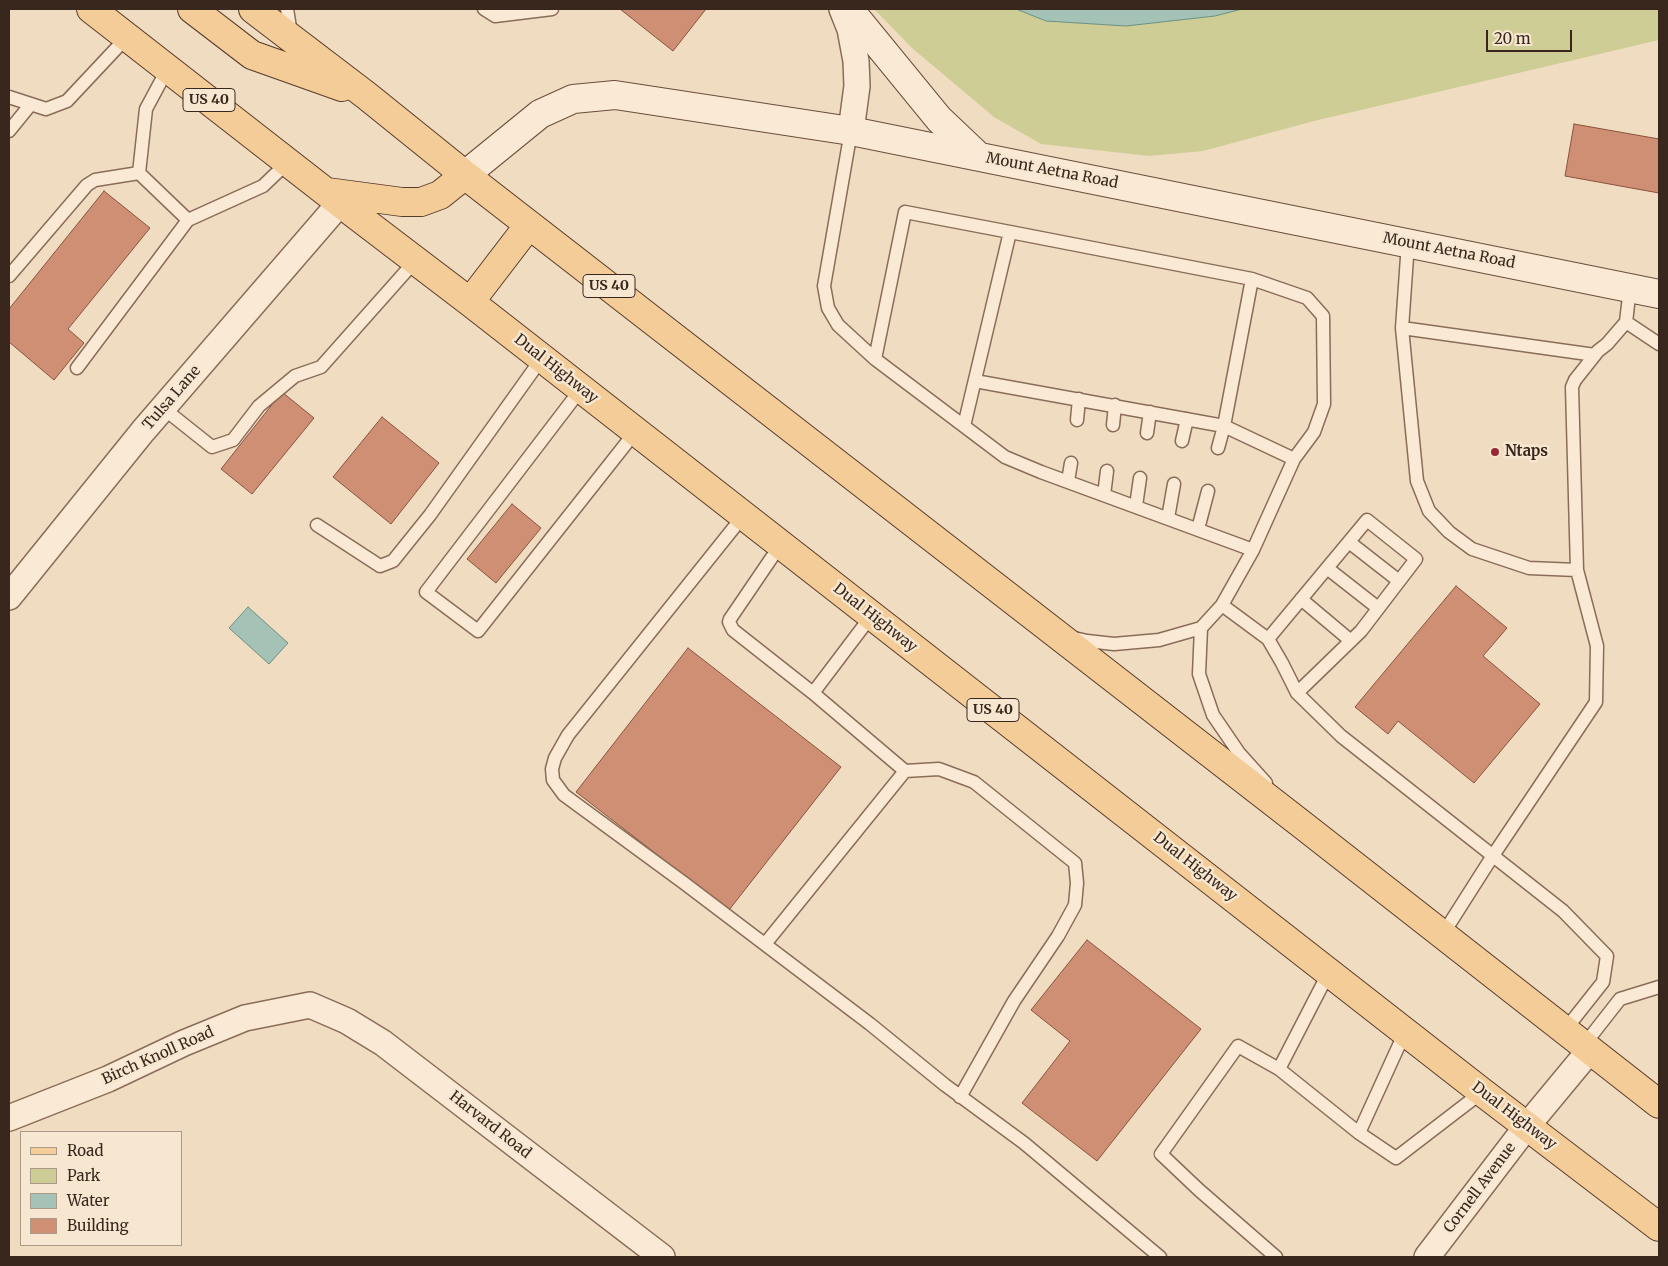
<!DOCTYPE html>
<html>
<head>
<meta charset="utf-8">
<style>
  body { margin:0 }
  #map { position:relative; width:1668px; height:1266px; overflow:hidden; background:#f0dcc1; font-family:Merriweather,serif }
  canvas { display:block }
  .frame { position:absolute; inset:0; border:10px solid #39271d; pointer-events:none }
  .legend { position:absolute; left:20px; top:1131px; width:162px; height:115px; box-sizing:border-box; background:#f7e7d1; border:1px solid #ab9a89; margin:0; padding:6px 9px; list-style:none; font-size:15px; color:#39271d }
  .legend li { display:flex; align-items:center; gap:10px; height:25px }
  .legend b { width:25px; border:1px solid #ab9a89 }
  .scale { position:absolute; left:1486px; top:30px; width:86px; height:22px; box-sizing:border-box; border:2px solid #39271d; border-top:0; padding-left:6px; font-size:15px; line-height:18px; white-space:nowrap; color:#39271d; -webkit-text-stroke:4px #f7e7d1; paint-order:stroke }
</style>
</head>
<body>
<div id="map">
<canvas width="1668" height="1266"></canvas>
<div class="frame"></div>
<ul class="legend">
<li><b style="height:6px;background:#f4cc97"></b>Road</li>
<li><b style="height:14px;background:#cecd95"></b>Park</li>
<li><b style="height:14px;background:#a4c2b5"></b>Water</li>
<li><b style="height:14px;background:#cf8f75"></b>Building</li>
</ul>
<div class="scale">20 m</div>
</div>
<script>
const context = document.querySelector('canvas').getContext('2d');
context.lineJoin = 'round';
function fill(path, color) { context.fillStyle = color; context.fill(path, 'evenodd'); }
const poly = rows => new Path2D(rows.map(r => 'M' + r).join(''));
function trace(path, color, width, dash) { context.strokeStyle = color; context.lineWidth = width; context.lineCap = dash ? 'butt' : 'round'; context.setLineDash(dash || []); context.stroke(path); }
function drawText(font, color, halo, rows, align = 'center') {
  context.font = font + ' Merriweather,serif'; context.lineWidth = 5; context.setLineDash([]); context.textBaseline = 'middle'; context.strokeStyle = halo; context.fillStyle = color; for (const [text, x, y, turn = 0] of rows) {
    context.save(); context.translate(x, y); context.rotate((+turn || 0) * Math.PI / 180); context.textAlign = isNaN(turn) ? turn : align; if (halo) context.strokeText(text, 0, 0); context.fillText(text, 0, 0); context.restore();
  }
}
fill(poly([
  [874,9,1016,9,1046,21,1126,26,1215,16,1242,9,1659,9,1659,40,1314,121,1203,151,1149,156,1041,144,994,117,912,48]
]), '#cecd95');
const water = poly([
  [1016,9,1242,9,1215,16,1126,26,1046,21,1016,9],
  [248,607,288,643,269,664,229,628,248,607]
]);
fill(water, '#a4c2b5');
trace(water, '#6a9082', 1);
const building = poly([
  [620,9,706,9,673,51,620,9],
  [1574,124,1659,139,1659,193,1565,176,1574,124],
  [104,191,150,228,68,329,84,343,54,380,9,342,9,309,104,191],
  [282,392,314,418,252,494,221,469,282,392],
  [382,417,439,463,391,524,333,477,382,417],
  [512,504,541,528,496,583,467,559,512,504],
  [1456,586,1507,628,1483,656,1540,704,1474,783,1398,721,1388,734,1355,707,1456,586],
  [688,648,841,767,729,910,576,792,688,648],
  [1087,940,1201,1029,1097,1161,1022,1103,1070,1041,1031,1010,1087,940]
]);
fill(building, '#cf8f75');
trace(building, '#8a523d', 1);
const lane = poly([
  [287,9,291,34],
  [484,9,495,16,552,9],
  [168,68,146,109,139,173,188,220,263,186,288,162],
  [9,97,46,109,67,101,127,37],
  [9,131,31,104],
  [851,131,824,286,828,308,838,325,875,359,1005,457,1041,472,1253,550],
  [1010,232,1252,279,1307,298,1323,316,1324,404,1314,432,1294,459],
  [1408,243,1402,328,1595,355],
  [9,276,87,185,95,180,139,173],
  [1626,322,1659,344],
  [1402,328,1417,481,1429,511,1449,532,1472,549,1529,568,1577,570],
  [875,359,905,212,1010,232,964,426],
  [77,368,188,220],
  [975,381,1224,426,1252,279],
  [581,389,426,592,478,631,636,431],
  [163,408,212,447,233,440,259,406,295,376,321,367,416,260],
  [1077,420,1079,399],
  [1113,425,1115,405],
  [1147,433,1150,412],
  [1182,441,1187,419],
  [1068,481,1071,463],
  [1104,495,1107,471],
  [1136,506,1140,478],
  [744,515,568,735,555,758,552,769,553,780,564,795,684,883,870,1024,945,1085,1024,1143,1160,1257],
  [1168,518,1174,484],
  [317,525,380,566,393,561,430,515,542,358],
  [1198,529,1208,491],
  [1349,542,1399,581],
  [1327,568,1378,608],
  [1301,599,1351,641],
  [1222,605,1268,639,1282,663,1297,693,1341,736,1563,911,1607,956,1603,982,1565,1030],
  [1201,628,1199,674,1213,715,1239,753,1266,783],
  [1074,638,1087,641,1114,644,1159,640,1201,628,1222,605,1253,550,1294,459,1224,426,1218,448],
  [1268,639,1367,520,1416,559,1361,631,1297,693],
  [813,693,872,615],
  [905,771,939,769,974,782,1075,863,1077,883,1075,905,1058,936,1014,1001,960,1097],
  [1443,934,1492,857,1596,702,1597,646,1577,570,1572,387,1575,380,1598,351,1607,344,1626,322,1630,288],
  [765,944,905,771,813,693,733,630,729,622,730,619,781,544],
  [1584,1045,1620,999,1659,987],
  [1279,1069,1329,972],
  [1359,1133,1405,1032],
  [1276,1257,1199,1190,1161,1154,1238,1046,1279,1069,1359,1133,1396,1158,1482,1092]
]);
const street = poly([
  [842,9,850,29,856,61,857,86,851,131],
  [9,597,143,431,340,203],
  [9,1118,108,1079,184,1043,245,1018,310,1005,347,1021,383,1043,662,1257],
  [1427,1257,1527,1126,1590,1050]
]);
const secondary = poly([
  [849,9,939,119,978,156],
  [465,175,540,114,573,99,615,95,851,131,1659,294]
]);
const primary = poly([
  [91,9,340,203,470,302,1482,1092,1659,1227],
  [192,9,252,55,342,87],
  [253,9,367,96,465,175,1300,823,1659,1104],
  [327,192,402,202,421,202,440,195,465,175],
  [470,302,529,225]
]);
trace(lane, '#8a6c58', 15);
trace(street, '#8a6c58', 28);
trace(secondary, '#6b4d3b', 30);
trace(primary, '#573b2c', 30);
trace(lane, '#faead5', 12);
trace(street, '#faead5', 25);
trace(secondary, '#faead5', 28);
trace(primary, '#f4cc97', 28);
for (const [x, y, r, color] of [
  [1495,452,5,"#9b2635"]
]) { const dot = new Path2D(); dot.arc(x, y, r, 0, 2 * Math.PI); context.fillStyle = color; context.fill(dot); trace(dot, '#f7e7d1', 2); }
for (const [x, y, w] of [
  [209,100,52],
  [609,286,52],
  [993,710,52]
]) { const box = new Path2D(); box.roundRect(x - w / 2, y - 11.5, w, 23, 4); context.fillStyle = '#f7e7d1'; context.fill(box); trace(box, '#39271d', 1); }
drawText('bold 14px', '#39271d', null, [
  ["US 40",209,100],
  ["US 40",609,286],
  ["US 40",993,710]
]);
drawText('15px', '#39271d', '#f7e7d1', [
  ["Mount Aetna Road",1052,171,11],
  ["Mount Aetna Road",1449,251,11],
  ["Dual Highway",556,369,38],
  ["Tulsa Lane",172,398,-49],
  ["Dual Highway",875,618,38],
  ["Dual Highway",1195,867,38],
  ["Birch Knoll Road",158,1056,-24],
  ["Dual Highway",1514,1116,37],
  ["Harvard Road",490,1125,38],
  ["Cornell Avenue",1480,1188,-53]
]);
drawText('bold 15px', '#39271d', '#f7e7d1', [
  ["Ntaps",1505,452]
], 'left');
</script>
</body>
</html>
